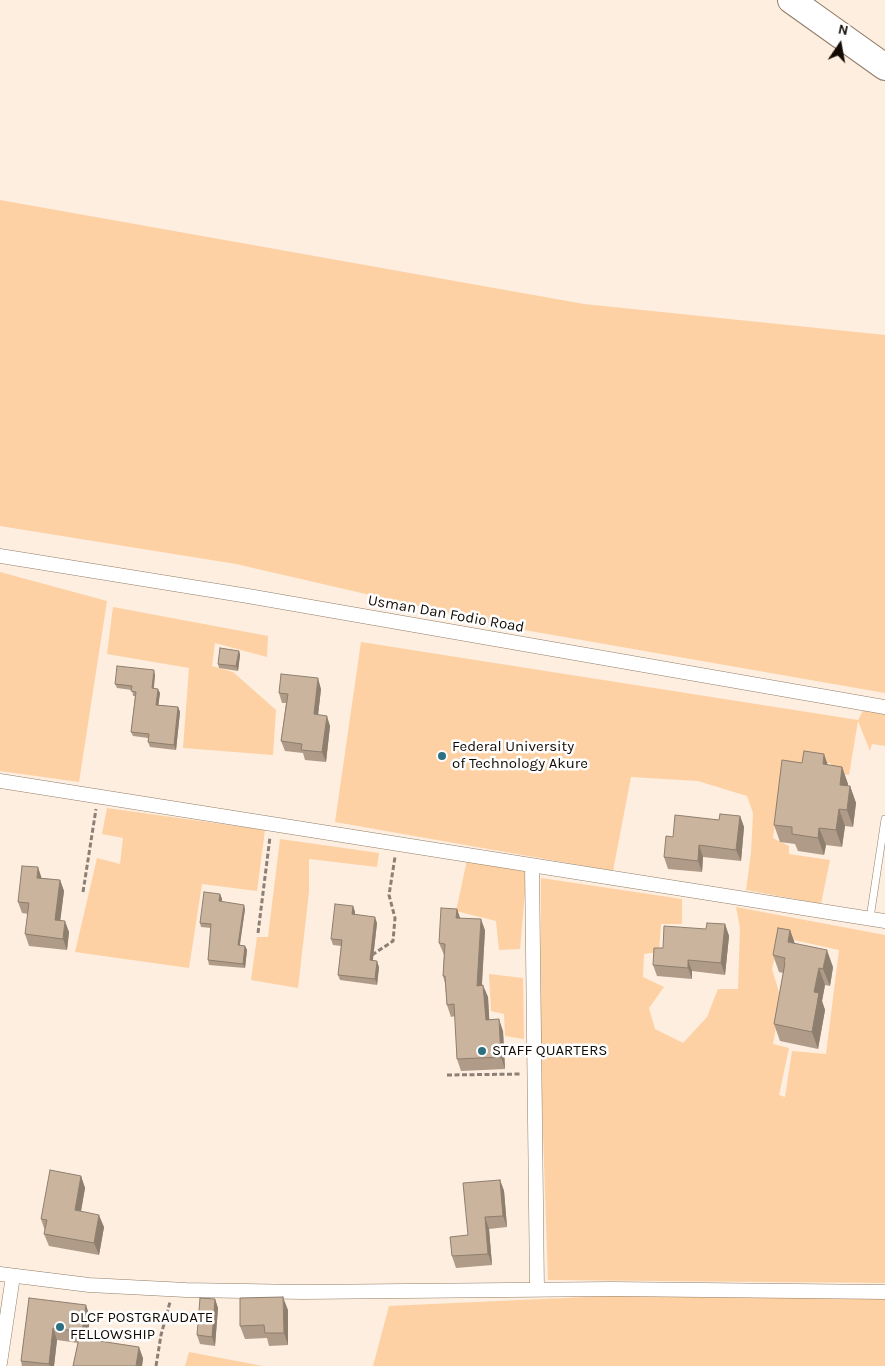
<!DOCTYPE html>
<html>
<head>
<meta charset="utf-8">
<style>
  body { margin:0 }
  #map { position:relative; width:885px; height:1366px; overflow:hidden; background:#fdeee0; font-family:Karla,sans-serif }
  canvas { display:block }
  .north { position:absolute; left:815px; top:20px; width:50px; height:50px; -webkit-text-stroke:4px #fefefe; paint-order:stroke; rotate:12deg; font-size:14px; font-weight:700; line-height:20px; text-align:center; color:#130b04 }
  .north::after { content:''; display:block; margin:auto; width:18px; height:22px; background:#130b04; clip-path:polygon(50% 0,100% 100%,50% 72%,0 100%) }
</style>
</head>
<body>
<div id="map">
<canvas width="885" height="1366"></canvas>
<div class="north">N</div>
</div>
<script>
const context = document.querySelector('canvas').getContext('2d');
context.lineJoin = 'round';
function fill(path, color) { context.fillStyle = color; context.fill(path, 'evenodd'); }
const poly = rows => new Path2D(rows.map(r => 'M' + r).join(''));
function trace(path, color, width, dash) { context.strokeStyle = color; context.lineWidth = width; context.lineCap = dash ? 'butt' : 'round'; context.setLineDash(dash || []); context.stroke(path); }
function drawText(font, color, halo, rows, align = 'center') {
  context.font = font + ' Karla,sans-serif'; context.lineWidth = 5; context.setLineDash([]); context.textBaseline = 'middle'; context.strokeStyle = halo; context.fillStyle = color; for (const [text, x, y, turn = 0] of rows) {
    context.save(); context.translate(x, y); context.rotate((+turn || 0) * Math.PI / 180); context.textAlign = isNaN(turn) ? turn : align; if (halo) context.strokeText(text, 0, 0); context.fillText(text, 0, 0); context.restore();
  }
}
fill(poly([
  [0,200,584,304,885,335,885,693,513,628,236,564,0,526],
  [0,572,107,601,79,782,0,771],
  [113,607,268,636,267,657,215,643,212,666,233,672,276,710,273,755,183,748,189,668,107,654],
  [361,642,858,720,864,709,885,714,885,746,872,744,870,751,858,721,849,775,835,773,830,763,802,762,801,768,784,766,773,838,789,846,789,854,830,860,821,904,746,890,751,853,753,813,747,796,698,781,631,777,613,871,335,822],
  [107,808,265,830,257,891,202,884,189,968,75,952,97,858,120,864,123,838,102,834],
  [280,839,379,853,377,867,309,859,309,892,298,988,251,980,257,937,268,937],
  [467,860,527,871,520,949,499,950,496,921,456,911],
  [541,878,682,899,682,924,661,924,659,952,644,954,643,977,664,987,649,1008,655,1029,683,1043,707,1017,718,989,738,989,740,928,736,907,885,935,885,1283,548,1280,540,1045],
  [780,937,839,950,826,1054,792,1051,785,1097,779,1095,789,1048,773,1044,781,999,772,969],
  [489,974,523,978,524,1039,505,1036,504,1014,491,1011],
  [739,1290,885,1292,885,1366,373,1366,389,1306],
  [189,1352,263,1366,185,1366]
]), '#fdd1a3');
const lane = poly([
  [870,918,885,819]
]);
const street = poly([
  [0,556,248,596,885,707],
  [0,781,885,921],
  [532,866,537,1289],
  [0,1274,89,1285,186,1290,303,1292,612,1289,885,1292],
  [0,1363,13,1276]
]);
const highway = poly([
  [791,0,885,67]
]);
trace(lane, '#927d67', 8);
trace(street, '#927d67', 15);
trace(highway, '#927d67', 28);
trace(poly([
  [83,892,96,809],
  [258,933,270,837],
  [372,955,393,941,395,918,389,895,395,857],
  [447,1075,522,1074],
  [156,1366,161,1335,170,1302]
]), '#8c8076', 3, [5, 2.5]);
trace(lane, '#fff', 7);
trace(street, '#fff', 14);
trace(highway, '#fff', 26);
fill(poly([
  [239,651,240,655,238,671,219,668,218,664],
  [155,675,154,688,160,693,158,705,178,707,180,712,176,750,150,747,148,742,148,738,133,736,131,732,135,696,133,696,132,690,117,688,115,684],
  [321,689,318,715,330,726,326,762,305,760,303,753,285,751,281,741,286,703,282,703,279,693],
  [802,763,842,767,848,784,848,786,850,786,856,803,853,827,845,826,842,847,826,845,824,855,798,851,795,844,780,842,774,825],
  [740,816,744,827,741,861,703,857,702,872,668,869,664,857,673,837,719,820],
  [42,878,60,880,64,891,60,920,69,932,67,950,29,946,25,934,28,914,22,913,18,902],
  [220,894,222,899,221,902,245,909,240,945,245,946,247,950,245,968,209,965,208,960,211,928,201,927,200,923],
  [353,906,355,912,355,914,377,923,373,960,379,967,377,985,340,980,338,975,341,946,333,945,331,939],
  [457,909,460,918,485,930,482,985,488,997,489,1019,503,1031,505,1069,461,1071,457,1059,455,1016,451,1017,447,1005,445,983,443,976,444,955,439,943],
  [725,924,729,936,725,975,692,971,692,979,657,976,653,965,663,948,706,929],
  [790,930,795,944,833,967,830,986,825,985,822,1001,825,1010,818,1049,780,1041,774,1024,783,973,779,972,773,955],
  [81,1176,85,1188,81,1211,104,1227,99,1255,49,1246,44,1234,45,1231,41,1219],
  [500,1180,504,1191,507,1227,489,1229,492,1265,456,1268,452,1256,468,1235],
  [29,1298,90,1317,87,1339,143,1358,142,1366,73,1366,78,1343,57,1340,54,1366,22,1366,21,1361],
  [215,1299,218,1308,215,1346,200,1344,197,1335],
  [288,1310,288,1345,269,1346,267,1338,245,1339,240,1326]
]), '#af9b87');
fill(poly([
  [239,651,240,655,238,671,236,666],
  [154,670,155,675,153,692,152,688],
  [318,678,321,689,317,724,314,714],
  [158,689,160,693,158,709,156,705],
  [178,707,180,712,176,750,174,745],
  [327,716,330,726,326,762,322,752],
  [824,754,830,771,823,764],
  [842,767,848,784,846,802,840,785],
  [850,786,856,803,853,827,847,810],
  [839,809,845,826,842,847,836,830],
  [740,816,744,827,741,861,736,850],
  [819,828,826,845,824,855,818,838],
  [699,845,703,857,702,872,698,861],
  [38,867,42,879,37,878],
  [60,880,64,891,59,931,55,920],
  [220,894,222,899,221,906,219,901],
  [244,905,245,909,239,949,238,945],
  [353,906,355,912,354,920,352,914],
  [457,909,461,921,456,918],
  [375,917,377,923,372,966,370,960],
  [481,919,485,930,481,997,477,986],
  [65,921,69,932,67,950,63,939],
  [725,924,729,936,725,975,721,963],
  [790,930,796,947,788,942],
  [245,946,247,950,245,968,243,964],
  [827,950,833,967,830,986,823,969],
  [688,960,692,971,692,979,688,968],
  [377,961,379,967,377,985,375,979],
  [819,968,825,985,822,1001,825,1010,818,1049,812,1032,814,992],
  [483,985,488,997,490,1031,486,1020],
  [499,1019,503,1031,505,1069,501,1057],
  [81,1176,85,1188,79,1222,75,1210],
  [500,1180,504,1191,507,1227,503,1216],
  [99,1215,104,1227,99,1255,94,1243],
  [485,1217,489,1229,492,1265,488,1254],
  [283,1297,288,1310,288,1345,284,1333],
  [215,1299,218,1308,215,1346,212,1337],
  [86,1305,90,1317,87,1344,82,1332],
  [53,1328,57,1340,54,1366,50,1366,49,1364],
  [139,1347,143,1358,142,1366,136,1366]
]), '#8e7e6e');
const building = poly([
  [220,648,239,651,236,666,218,664,220,648],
  [117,666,154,670,152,688,158,689,156,705,178,707,174,745,148,742,149,734,131,732,136,692,131,691,132,686,115,684,117,666],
  [281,674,318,678,314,714,327,716,322,752,301,750,302,744,281,741,288,694,279,693,281,674],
  [804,751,824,754,823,764,842,767,840,785,850,786,847,810,839,809,836,830,819,828,818,838,792,834,792,827,774,825,782,760,802,763,804,751],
  [720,814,740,816,736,850,699,845,698,861,664,857,666,836,673,837,675,815,719,820,720,814],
  [22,866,38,867,37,878,60,880,55,920,65,921,63,939,25,934,29,903,18,902,22,866],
  [204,892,220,894,219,901,244,905,238,945,245,946,243,964,208,960,211,924,200,923,204,892],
  [335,904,353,906,352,914,375,917,370,960,377,961,375,979,338,975,342,940,331,939,335,904],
  [441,908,457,909,456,918,481,919,477,986,483,985,486,1020,499,1019,501,1057,457,1059,454,1004,447,1005,445,976,443,976,445,944,439,943,441,908],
  [707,923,725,924,721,963,688,960,688,968,653,965,654,948,663,948,664,926,706,929,707,923],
  [778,928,790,930,788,942,827,950,823,969,819,968,814,992,819,993,812,1032,774,1024,785,963,784,962,785,958,773,955,778,928],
  [50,1170,81,1176,75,1210,99,1215,94,1243,44,1234,47,1220,41,1219,50,1170],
  [500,1180,503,1216,485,1217,488,1254,452,1256,450,1237,468,1235,463,1183,500,1180],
  [283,1297,284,1333,265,1333,264,1325,240,1326,240,1298,283,1297],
  [29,1298,86,1305,82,1332,53,1328,49,1364,21,1361,29,1298],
  [200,1298,215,1299,212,1337,197,1335,200,1298],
  [79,1338,139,1347,136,1366,73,1366,79,1338]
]);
fill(building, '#cbb49d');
trace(building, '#8e7e6e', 1);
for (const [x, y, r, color] of [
  [442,756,5,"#2c7081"],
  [482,1051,5,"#2c7081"],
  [60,1327,5,"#2c7081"]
]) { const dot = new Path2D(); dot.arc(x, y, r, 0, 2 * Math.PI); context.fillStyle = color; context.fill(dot); trace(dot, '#fefefe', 2); }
drawText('15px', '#130b04', '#fefefe', [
  ["Usman Dan Fodio Road",446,614,10]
]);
drawText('15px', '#130b04', '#fefefe', [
  ["Federal University",452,747],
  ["of Technology Akure",452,764],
  ["STAFF QUARTERS",492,1051],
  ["DLCF POSTGRAUDATE",70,1318],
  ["FELLOWSHIP",70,1335]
], 'left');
</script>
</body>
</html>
